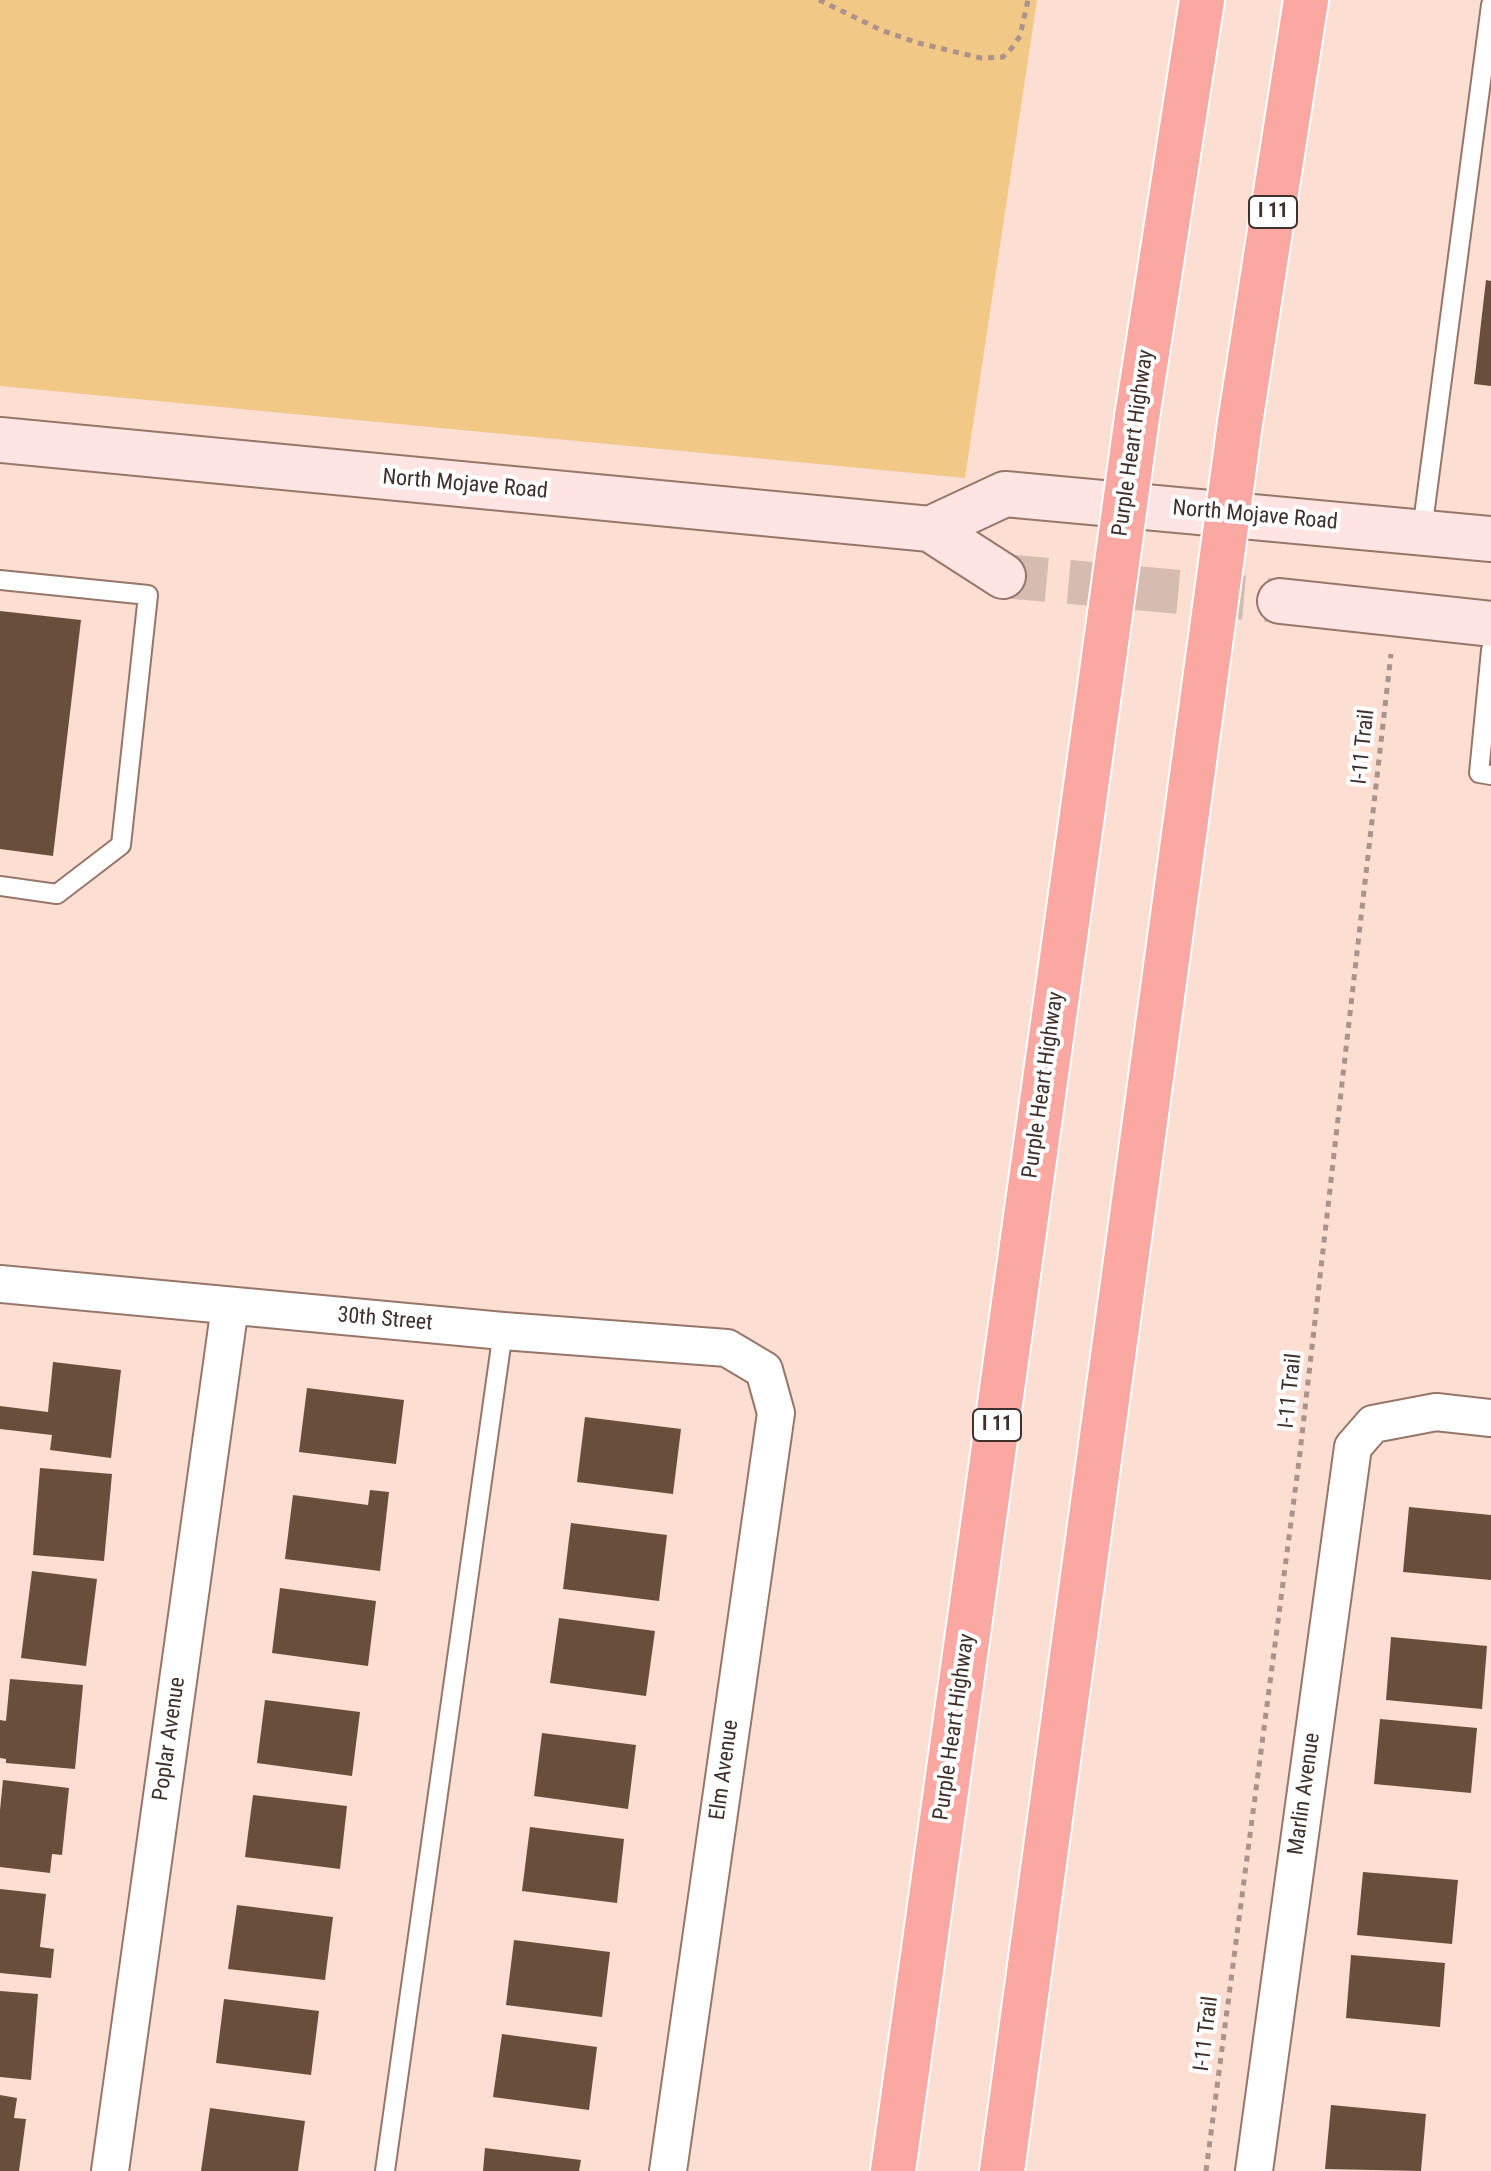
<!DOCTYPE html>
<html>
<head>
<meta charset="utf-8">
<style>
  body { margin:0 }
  canvas { display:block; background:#fcded3 }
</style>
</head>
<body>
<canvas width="1491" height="2171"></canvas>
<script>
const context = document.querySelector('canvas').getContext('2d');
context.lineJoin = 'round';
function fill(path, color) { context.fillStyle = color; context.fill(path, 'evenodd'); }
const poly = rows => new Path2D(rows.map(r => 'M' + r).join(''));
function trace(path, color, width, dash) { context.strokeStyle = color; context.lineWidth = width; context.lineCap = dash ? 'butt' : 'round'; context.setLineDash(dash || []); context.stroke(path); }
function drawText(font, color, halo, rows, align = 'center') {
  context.font = font + ' "Roboto Condensed",sans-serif'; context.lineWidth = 8; context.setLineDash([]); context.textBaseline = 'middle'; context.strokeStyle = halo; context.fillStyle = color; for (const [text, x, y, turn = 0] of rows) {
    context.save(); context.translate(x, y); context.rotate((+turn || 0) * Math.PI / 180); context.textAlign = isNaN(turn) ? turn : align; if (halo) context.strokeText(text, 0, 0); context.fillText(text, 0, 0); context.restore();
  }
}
fill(poly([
  [0,0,1037,0,965,478,0,386]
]), '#f2c887');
fill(poly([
  [1486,280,1491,281,1491,386,1474,384],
  [0,611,81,620,53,856,0,849],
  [53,1362,121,1370,111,1458,50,1450,52,1435,0,1429,0,1406,48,1412],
  [307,1388,404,1400,396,1464,299,1452],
  [585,1417,681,1429,673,1494,577,1482],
  [40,1468,112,1474,104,1561,33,1555],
  [370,1490,389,1492,380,1571,285,1559,293,1495,368,1505],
  [1409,1507,1491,1515,1491,1580,1403,1572],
  [571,1523,667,1535,659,1601,563,1589],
  [32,1571,97,1579,86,1666,21,1658],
  [280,1588,376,1601,368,1666,272,1653],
  [559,1618,655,1631,646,1696,550,1683],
  [1391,1637,1487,1646,1482,1709,1386,1700],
  [10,1679,83,1685,75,1769,6,1763,6,1759,0,1758,0,1720,6,1721],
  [265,1700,360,1712,352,1776,257,1763],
  [1380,1719,1477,1728,1471,1793,1374,1784],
  [542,1733,636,1745,628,1809,534,1796],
  [3,1780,69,1788,62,1855,52,1854,50,1873,0,1867,0,1810],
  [253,1795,347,1806,340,1869,245,1857],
  [530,1827,624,1839,617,1903,522,1891],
  [1363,1872,1458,1880,1452,1944,1357,1935],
  [0,1889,46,1894,40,1947,54,1949,51,1978,0,1973],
  [237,1905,333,1917,325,1980,228,1969],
  [514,1940,610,1952,602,2017,506,2005],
  [1351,1955,1445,1963,1440,2027,1346,2018],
  [0,1991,38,1994,31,2080,0,2077],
  [224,1999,319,2011,311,2075,216,2063],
  [502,2034,597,2047,589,2110,493,2097],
  [0,2095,17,2098,14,2118,26,2119,19,2171,0,2171],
  [1331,2105,1426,2114,1421,2171,1325,2169],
  [210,2108,305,2121,298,2171,201,2171],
  [485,2148,581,2160,579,2171,483,2171]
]), '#694f3b');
trace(poly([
  [1003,576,1280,601]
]), '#d6bbb1', 44, [44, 22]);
const lane = poly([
  [1422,531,1491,5],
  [0,580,148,595,121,845,57,894,0,886],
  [1491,650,1479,773,1491,775],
  [385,2171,503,1331]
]);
const street = poly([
  [0,1284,503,1331,727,1348,764,1370,776,1413,668,2171],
  [110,2171,230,1306],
  [1254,2171,1353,1447,1373,1424,1436,1412,1491,1418]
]);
const secondary = poly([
  [0,440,930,529,1003,576],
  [930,529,1005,494,1491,539],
  [1280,601,1491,624]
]);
const highway = poly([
  [1137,417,1202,0],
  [1240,423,1306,0],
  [893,2171,1101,679],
  [1002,2171,1204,688]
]);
trace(lane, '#97766a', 22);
trace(street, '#97766a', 40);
trace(secondary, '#97766a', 48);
trace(highway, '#fff', 48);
trace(poly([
  [819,0,881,30,918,43,981,58,1003,57,1011,49,1020,36,1028,0],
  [1206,2171,1299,1461,1391,654]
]), '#ab938b', 5, [6, 6]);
trace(lane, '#fff', 18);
trace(street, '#fff', 36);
trace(secondary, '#fee5e3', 44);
trace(highway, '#fba7a2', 44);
const highwayBridge = poly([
  [1101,679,1137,417],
  [1204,688,1240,423]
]);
trace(highwayBridge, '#fff', 48, []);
trace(highwayBridge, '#fba7a2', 44);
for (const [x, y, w] of [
  [1273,212,48],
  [997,1425,48]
]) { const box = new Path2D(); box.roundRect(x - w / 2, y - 16, w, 32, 6); context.fillStyle = '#fff'; context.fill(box); trace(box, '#3f302b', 2); }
drawText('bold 20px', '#3f302b', null, [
  ["I 11",1273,212],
  ["I 11",997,1425]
]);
drawText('22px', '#3f302b', '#fff', [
  ["Purple Heart Highway",1134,443,-82],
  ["North Mojave Road",465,485,5],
  ["North Mojave Road",1255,516,5],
  ["I-11 Trail",1364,747,-84],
  ["Purple Heart Highway",1044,1085,-82],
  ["30th Street",385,1320,5],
  ["I-11 Trail",1291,1391,-84],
  ["Purple Heart Highway",955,1727,-82],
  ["Poplar Avenue",170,1739,-82],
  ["Elm Avenue",725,1770,-82],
  ["Marlin Avenue",1305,1794,-82],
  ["I-11 Trail",1207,2034,-83]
]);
</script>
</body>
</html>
